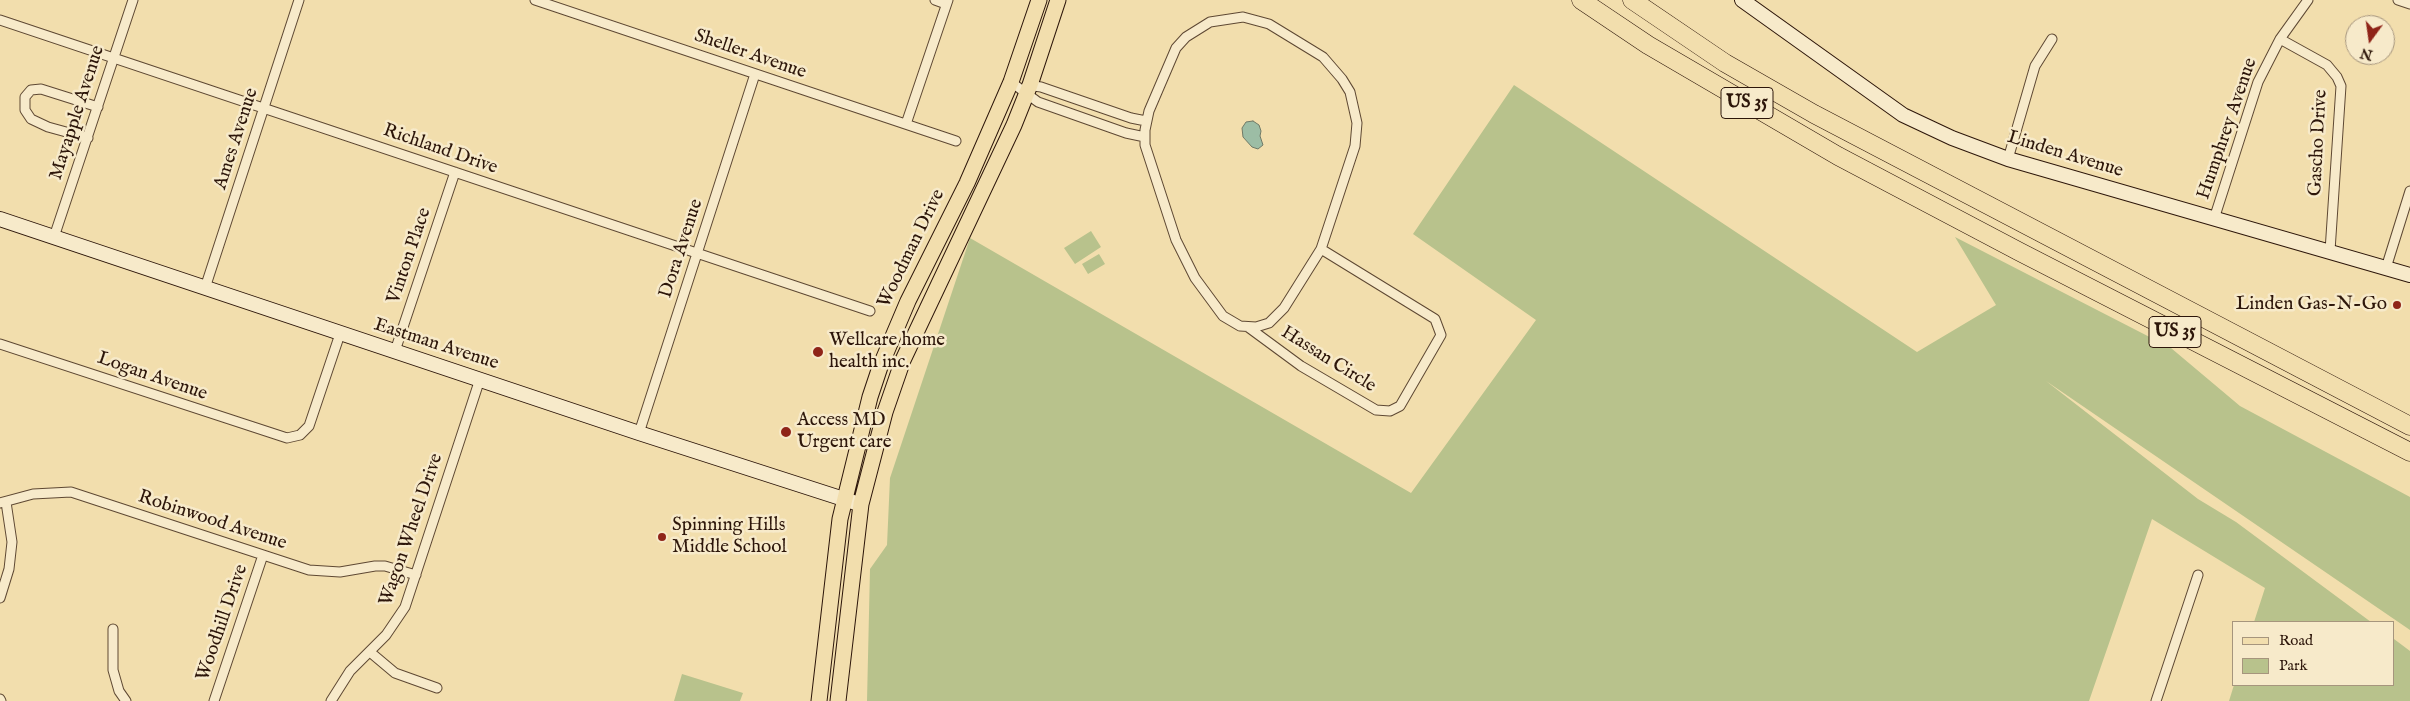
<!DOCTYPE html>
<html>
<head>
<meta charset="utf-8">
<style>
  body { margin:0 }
  #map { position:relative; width:2410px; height:701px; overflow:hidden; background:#f2dead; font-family:"IM FELL English",serif }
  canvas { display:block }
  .legend { position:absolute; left:2232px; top:621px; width:162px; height:65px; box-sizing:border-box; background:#f7eaca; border:1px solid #a6957d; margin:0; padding:6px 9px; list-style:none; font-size:15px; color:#2d160a }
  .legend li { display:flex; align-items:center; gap:10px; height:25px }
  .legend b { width:25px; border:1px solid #a6957d }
  .north { position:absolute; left:2345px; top:15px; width:50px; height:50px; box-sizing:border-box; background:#f7eaca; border:1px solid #a6957d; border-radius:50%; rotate:194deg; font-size:14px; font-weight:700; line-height:20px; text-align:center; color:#2d160a }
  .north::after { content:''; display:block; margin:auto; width:18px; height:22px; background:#8f2418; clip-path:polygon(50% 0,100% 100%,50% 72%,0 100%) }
</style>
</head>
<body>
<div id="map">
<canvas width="2410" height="701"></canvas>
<ul class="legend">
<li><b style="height:6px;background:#f2dead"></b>Road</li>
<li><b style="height:14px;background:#b8c28c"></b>Park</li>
</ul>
<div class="north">N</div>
</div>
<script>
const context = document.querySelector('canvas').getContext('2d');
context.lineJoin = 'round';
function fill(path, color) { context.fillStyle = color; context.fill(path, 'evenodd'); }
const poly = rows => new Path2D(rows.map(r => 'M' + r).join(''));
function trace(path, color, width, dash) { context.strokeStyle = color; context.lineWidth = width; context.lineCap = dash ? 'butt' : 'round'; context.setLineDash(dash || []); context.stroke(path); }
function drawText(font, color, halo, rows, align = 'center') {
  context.font = font + ' "IM FELL English",serif'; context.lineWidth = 5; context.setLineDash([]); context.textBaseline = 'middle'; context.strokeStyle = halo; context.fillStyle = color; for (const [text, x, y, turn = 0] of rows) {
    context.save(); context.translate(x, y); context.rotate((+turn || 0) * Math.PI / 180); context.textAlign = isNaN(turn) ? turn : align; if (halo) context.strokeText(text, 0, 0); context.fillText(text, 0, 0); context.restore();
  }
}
fill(poly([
  [1514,85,1917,352,1996,305,1955,237,2171,348,2240,406,2410,497,2410,630,2046,381,2198,499,2236,522,2371,622,2254,622,2265,588,2152,519,2089,701,867,701,870,569,887,545,890,478,970,238,1411,493,1536,320,1413,234],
  [1091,231,1101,247,1075,264,1064,248],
  [1099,254,1105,264,1088,274,1082,264],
  [2394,639,2410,651,2410,701,2229,701,2234,685,2394,685],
  [682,674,743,693,740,701,674,701]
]), '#b8c28c');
const water = poly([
  [1253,121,1259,125,1261,131,1260,136,1263,145,1258,149,1252,147,1243,137,1242,128,1246,122,1253,121]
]);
fill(water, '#9cbda5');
trace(water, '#707a67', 1);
const street = poly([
  [535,0,956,141],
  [935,0,946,4],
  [2398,0,2410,4],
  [1243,17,1269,24,1323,57,1342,79,1350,92,1357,123,1355,146,1321,249,1284,308,1269,323,1256,327,1240,326,1223,316,1195,278,1176,240,1145,145,1145,130,1149,111,1176,48,1186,37,1210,22,1243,17],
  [0,20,870,311],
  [2280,39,2327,65,2337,77,2341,86,2330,251],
  [1011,82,1038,102,1126,133,1145,137],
  [1027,85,1041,87,1131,118,1146,121],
  [906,124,948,0],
  [88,138,48,127,31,119,25,110,25,97,31,90,41,89,98,107],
  [2008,159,2035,66,2052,39],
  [2214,219,2258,82,2280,39,2308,0],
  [54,237,133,0],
  [2386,268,2410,191],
  [205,288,299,0],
  [1248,327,1301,366,1376,410,1390,411,1400,406,1441,335,1435,319,1321,249],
  [0,344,287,438,300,435,309,426,340,334],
  [395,351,455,172],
  [639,433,755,74],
  [0,503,33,494,71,492,309,570,340,572,375,566,385,566,416,575],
  [0,598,9,569,12,542,6,502],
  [113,629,113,670,119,691,126,701],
  [370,652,395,673,437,688],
  [0,699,1,701],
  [214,701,263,555],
  [331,701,350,671,386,635,405,607,480,379],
  [2156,701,2198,575]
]);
const secondary = poly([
  [1742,0,1903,115,1952,138,2008,159,2410,275],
  [0,219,639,433,856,503]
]);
const primary = poly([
  [819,701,840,519,870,397,880,367,908,301,967,183,1011,82,1039,0],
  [838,701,861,504,885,412,903,360,1014,125,1030,85,1058,0]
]);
const highway = poly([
  [1581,0,1648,45,1838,156,2020,252,2410,452],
  [1632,0,1725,63,1814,114,2410,426]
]);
trace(street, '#5e4833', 11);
trace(secondary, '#2d160a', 16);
trace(primary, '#2d160a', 17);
trace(highway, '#2d160a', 19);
trace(street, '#f7eaca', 9);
trace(secondary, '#f7eaca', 14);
trace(primary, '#f2dead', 15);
trace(highway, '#f2dead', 18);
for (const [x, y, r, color] of [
  [2397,305,5,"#8f2418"],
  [818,352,6,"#8f2418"],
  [786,432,6,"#8f2418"],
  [662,537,5,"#8f2418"]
]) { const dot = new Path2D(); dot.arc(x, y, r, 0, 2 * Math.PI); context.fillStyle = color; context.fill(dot); trace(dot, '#f7eaca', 2); }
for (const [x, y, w] of [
  [1747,103,52],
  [2175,332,52]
]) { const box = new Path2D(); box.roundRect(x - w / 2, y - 15.5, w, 31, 4); context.fillStyle = '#f7eaca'; context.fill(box); trace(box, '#2d160a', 1); }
drawText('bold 18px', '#2d160a', null, [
  ["US 35",1747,103],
  ["US 35",2175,332]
]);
drawText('19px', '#2d160a', '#f7eaca', [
  ["Sheller Avenue",750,55,19],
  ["Mayapple Avenue",78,113,-72],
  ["Humphrey Avenue",2228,129,-71],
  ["Ames Avenue",237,139,-72],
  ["Gascho Drive",2319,143,-87],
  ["Richland Drive",440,150,19],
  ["Linden Avenue",2065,155,17],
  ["Dora Avenue",682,249,-72],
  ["Woodman Drive",912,249,-64],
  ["Vinton Place",410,256,-71],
  ["Eastman Avenue",436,345,18],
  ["Hassan Circle",1328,360,32],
  ["Logan Avenue",152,377,19],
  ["Robinwood Avenue",212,521,18],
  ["Wagon Wheel Drive",412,530,-71],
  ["Woodhill Drive",223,623,-71]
]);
drawText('19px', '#2d160a', '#f7eaca', [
  ["Linden Gas-N-Go",2387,305,"right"],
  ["Wellcare home",829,341],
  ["health inc.",829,363],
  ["Access MD",797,421],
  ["Urgent care",797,443],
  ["Spinning Hills",672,526],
  ["Middle School",672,548]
], 'left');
</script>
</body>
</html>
